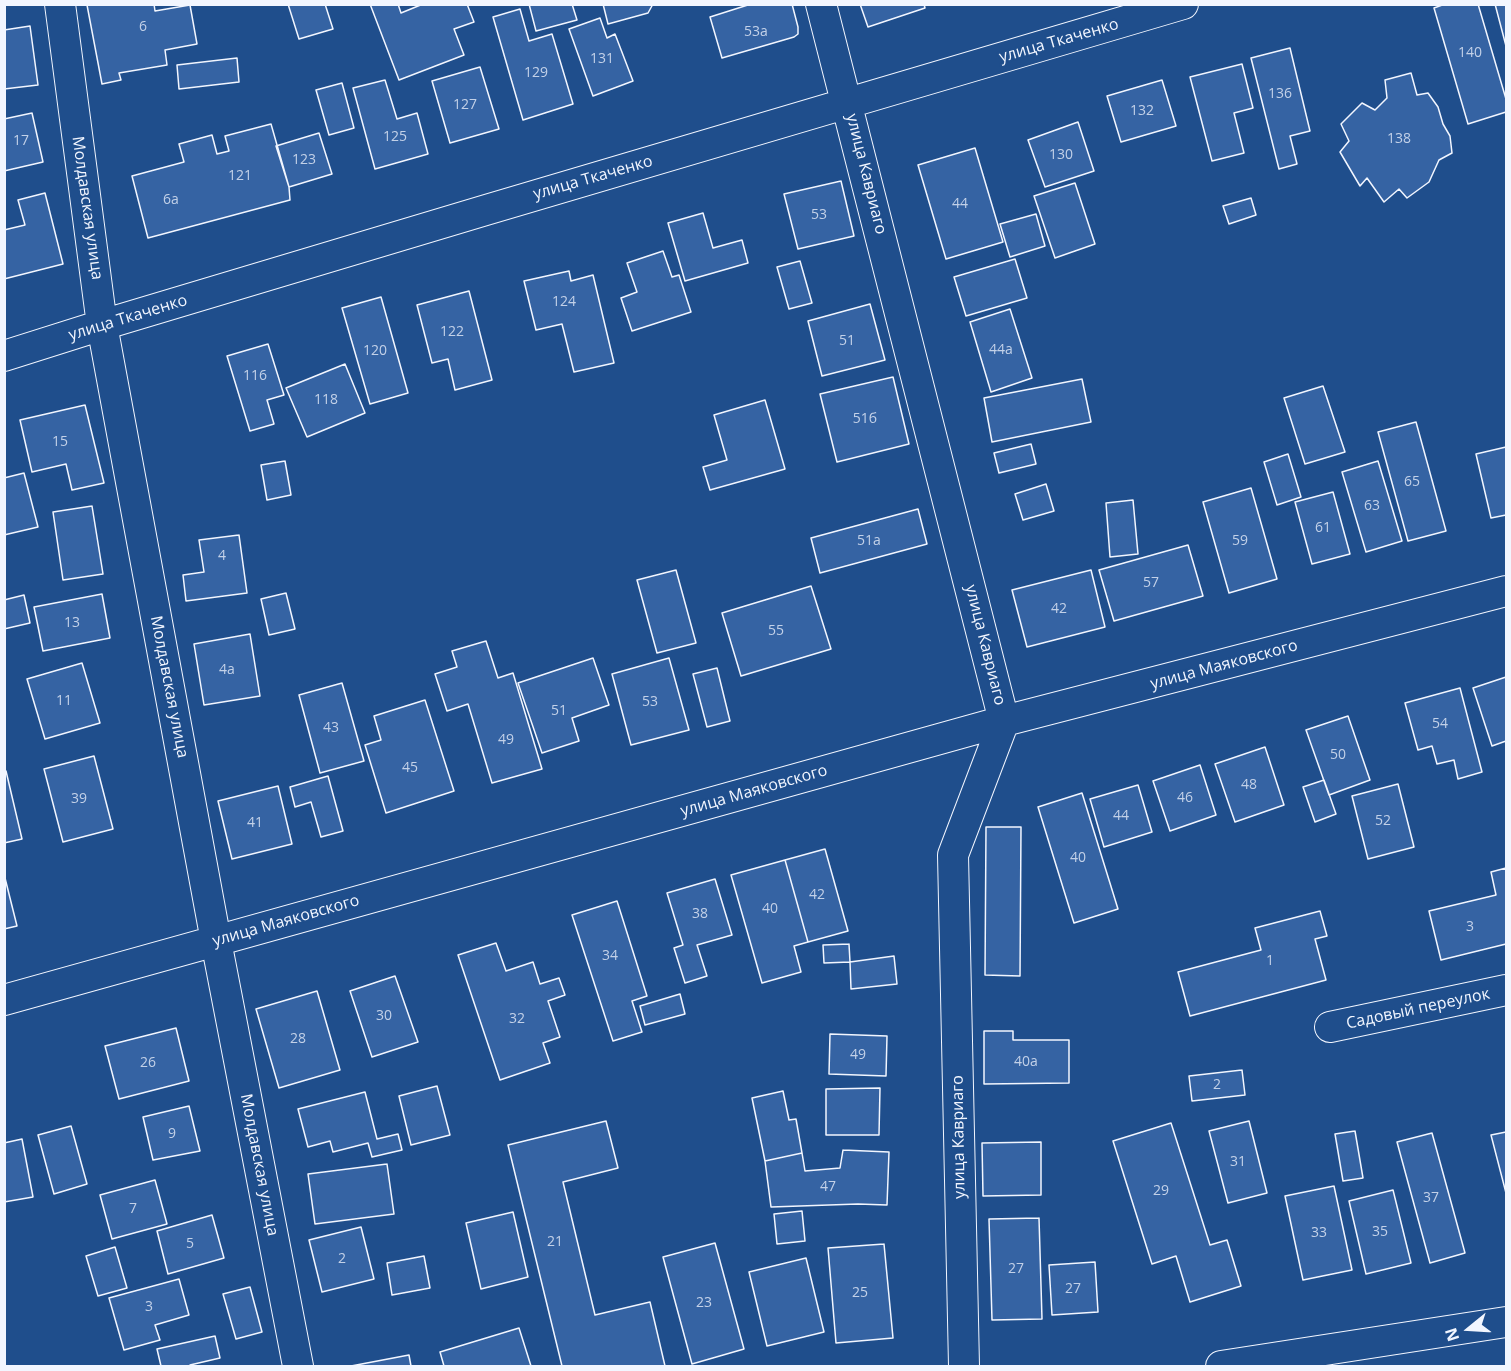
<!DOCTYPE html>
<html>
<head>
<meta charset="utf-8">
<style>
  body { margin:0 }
  #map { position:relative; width:1511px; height:1371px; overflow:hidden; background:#1f4e8c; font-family:"Open Sans",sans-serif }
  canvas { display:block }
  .frame { position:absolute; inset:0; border:6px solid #f2f6ff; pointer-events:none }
  .north { position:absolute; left:1439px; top:1299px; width:60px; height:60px; -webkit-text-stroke:4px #1f4e8c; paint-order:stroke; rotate:252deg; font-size:16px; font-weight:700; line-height:24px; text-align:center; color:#f2f6ff }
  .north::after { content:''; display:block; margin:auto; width:21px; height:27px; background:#f2f6ff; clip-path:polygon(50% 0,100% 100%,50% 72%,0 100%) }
</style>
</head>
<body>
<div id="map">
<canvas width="1511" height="1371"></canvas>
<div class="frame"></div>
<div class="north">N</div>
</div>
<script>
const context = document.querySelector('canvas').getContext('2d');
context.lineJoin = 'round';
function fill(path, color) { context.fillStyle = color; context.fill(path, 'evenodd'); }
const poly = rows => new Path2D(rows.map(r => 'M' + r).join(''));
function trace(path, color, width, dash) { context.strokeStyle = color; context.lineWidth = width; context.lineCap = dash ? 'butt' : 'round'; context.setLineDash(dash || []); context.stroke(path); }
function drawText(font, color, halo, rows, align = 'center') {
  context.font = font + ' "Open Sans",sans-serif'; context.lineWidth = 4.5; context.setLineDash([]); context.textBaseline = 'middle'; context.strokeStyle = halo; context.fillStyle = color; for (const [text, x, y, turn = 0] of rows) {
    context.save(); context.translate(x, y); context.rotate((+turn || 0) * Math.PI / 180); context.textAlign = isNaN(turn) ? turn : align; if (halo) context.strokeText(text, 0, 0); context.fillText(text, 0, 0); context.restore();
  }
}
const building = poly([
  [154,4,155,11,190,5,197,44,165,50,167,65,119,73,121,80,102,84,87,5,154,4],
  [288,4,325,4,333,29,299,39,288,4],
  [370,4,398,4,401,13,423,4,467,4,474,22,454,29,464,55,399,80,370,4],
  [529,4,572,4,577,20,536,31,529,4],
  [603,4,653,4,648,13,608,24,603,4],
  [751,4,792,4,798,27,798,34,794,37,722,58,710,17,751,4],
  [860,4,924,4,925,8,868,27,860,4],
  [1445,4,1478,4,1506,99,1506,112,1468,124,1434,8,1445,4],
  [1495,4,1506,4,1506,46,1495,4],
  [520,9,529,41,552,34,573,104,523,120,493,17,520,9],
  [600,18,607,38,615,34,633,81,593,96,569,29,600,18],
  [30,26,38,85,4,89,4,30,30,26],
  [1290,48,1310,131,1290,136,1297,164,1279,169,1251,58,1290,48],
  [237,58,239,82,179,89,177,65,237,58],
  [1242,64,1253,108,1234,113,1244,153,1212,161,1190,77,1242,64],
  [480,67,499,129,450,143,432,81,480,67],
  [1411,73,1417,95,1428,93,1438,107,1443,124,1450,136,1452,153,1439,160,1429,182,1407,198,1399,189,1384,202,1367,178,1360,186,1340,152,1349,141,1341,124,1362,103,1375,110,1387,98,1385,80,1411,73],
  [385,80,397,119,417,113,428,154,375,169,353,88,385,80],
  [1162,80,1176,126,1121,142,1107,96,1162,80],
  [342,83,354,128,329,135,316,90,342,83],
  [32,113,43,162,4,171,4,119,32,113],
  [1078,122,1094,171,1045,187,1028,140,1078,122],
  [271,124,289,187,290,200,148,238,132,176,184,162,179,144,212,135,217,154,229,151,225,136,271,124],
  [319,133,332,174,289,187,276,146,319,133],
  [975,148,1003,242,946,259,918,165,975,148],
  [841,181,854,236,798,249,784,194,841,181],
  [1075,183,1095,244,1055,258,1034,196,1075,183],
  [45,193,63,264,4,279,4,230,25,225,18,200,45,193],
  [1251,198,1256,215,1229,224,1223,206,1251,198],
  [703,213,713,248,742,240,748,263,685,281,668,223,703,213],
  [1036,214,1045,246,1010,257,1000,224,1036,214],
  [663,251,672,277,679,275,691,312,632,331,621,298,637,292,627,263,663,251],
  [1015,259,1027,298,966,316,954,277,1015,259],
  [800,261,812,303,789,309,777,267,800,261],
  [569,271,571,281,593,275,614,363,574,372,562,324,536,330,524,281,569,271],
  [469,291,492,380,455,390,448,359,432,363,417,305,469,291],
  [381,297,408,393,370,404,342,308,381,297],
  [870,304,885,360,822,376,808,321,870,304],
  [1010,309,1032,378,991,392,970,322,1010,309],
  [268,344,284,395,267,400,274,424,250,431,227,356,268,344],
  [345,364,365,413,307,437,286,388,345,364],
  [893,377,909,444,837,462,820,394,893,377],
  [1082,379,1091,422,992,442,984,398,1082,379],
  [1323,386,1345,452,1305,464,1284,398,1323,386],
  [765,400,785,469,710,490,703,467,727,460,714,415,765,400],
  [85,405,104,483,72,490,66,464,32,472,20,420,85,405],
  [1416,422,1446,531,1408,541,1378,432,1416,422],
  [1031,444,1036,464,999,473,994,453,1031,444],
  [1506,447,1506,515,1491,518,1476,454,1506,447],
  [1288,454,1301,497,1277,505,1264,462,1288,454],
  [285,461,291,495,267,500,261,465,285,461],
  [1378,461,1402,541,1366,552,1342,472,1378,461],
  [24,473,38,527,4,535,4,478,24,473],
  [1046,484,1054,511,1023,520,1015,494,1046,484],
  [1251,488,1277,579,1229,593,1203,502,1251,488],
  [1333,492,1350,554,1312,564,1295,502,1333,492],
  [1133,500,1138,554,1110,557,1106,503,1133,500],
  [92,506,103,574,63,580,53,512,92,506],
  [918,509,927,544,820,573,811,538,918,509],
  [239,535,247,593,186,601,183,575,204,572,199,540,239,535],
  [1188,545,1203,596,1114,621,1099,570,1188,545],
  [676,570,696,643,657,653,637,580,676,570],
  [1091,570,1105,627,1027,647,1012,590,1091,570],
  [811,586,831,649,741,676,722,613,811,586],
  [286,593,295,629,269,635,261,599,286,593],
  [102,594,110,638,43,651,34,607,102,594],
  [24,595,30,623,4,629,4,600,24,595],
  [250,634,260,696,204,705,194,644,250,634],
  [486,641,498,678,513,673,542,769,492,783,468,704,447,711,435,674,457,667,452,651,486,641],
  [593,658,609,705,572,718,579,741,542,753,518,683,593,658],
  [669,658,689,730,631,745,612,674,669,658],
  [82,663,100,723,45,739,27,679,82,663],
  [717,668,730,721,707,727,693,674,717,668],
  [1506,677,1506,741,1492,746,1473,688,1506,677],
  [342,683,364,761,320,773,299,695,342,683],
  [1460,688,1482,772,1458,779,1454,760,1437,764,1432,746,1418,750,1405,703,1460,688],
  [425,700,454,791,386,813,365,745,381,740,374,716,425,700],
  [1348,716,1370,780,1329,795,1306,730,1348,716],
  [1265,747,1284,805,1235,822,1215,764,1265,747],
  [94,756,113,829,63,842,44,769,94,756],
  [1200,765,1216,815,1170,831,1153,781,1200,765],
  [6,771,22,839,4,843,4,772,6,771],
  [328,776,343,831,321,837,311,802,295,807,290,787,328,776],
  [1324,780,1336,814,1315,822,1303,787,1324,780],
  [1398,784,1414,847,1368,859,1352,796,1398,784],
  [1138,785,1152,832,1104,847,1090,799,1138,785],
  [278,786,292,844,232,859,218,801,278,786],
  [1082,793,1118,909,1074,923,1038,807,1082,793],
  [986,827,1021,827,1020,976,985,975,986,827],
  [825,849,848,931,808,942,785,860,825,849],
  [785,860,808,942,794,946,801,972,762,983,731,875,785,860],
  [1506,868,1506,944,1441,960,1429,911,1496,895,1491,872,1506,868],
  [4,874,17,926,4,929,4,874],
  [715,879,732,935,697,945,707,976,685,983,674,948,683,945,667,893,715,879],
  [617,901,647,996,632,1001,642,1032,613,1041,572,915,617,901],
  [1320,911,1327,936,1315,939,1326,980,1190,1016,1178,972,1261,950,1255,928,1320,911],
  [496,943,506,971,533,962,540,984,559,978,565,995,548,1001,560,1037,543,1043,550,1063,500,1080,458,955,496,943],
  [849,944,850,962,824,963,823,945,849,944],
  [894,956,897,984,851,989,850,962,894,956],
  [395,976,418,1042,372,1057,350,991,395,976],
  [317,991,340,1070,279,1088,256,1009,317,991],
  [680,994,685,1014,645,1025,640,1006,680,994],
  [176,1028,189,1081,119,1099,105,1046,176,1028],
  [984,1031,1013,1031,1013,1040,1069,1040,1069,1083,984,1084,984,1031],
  [830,1034,887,1036,886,1076,829,1074,830,1034],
  [1242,1070,1245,1095,1192,1101,1189,1076,1242,1070],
  [437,1086,450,1135,411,1145,399,1096,437,1086],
  [880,1088,879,1135,826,1135,826,1089,880,1088],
  [783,1091,789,1120,796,1119,802,1153,765,1161,752,1098,783,1091],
  [365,1092,377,1139,398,1134,402,1150,372,1157,368,1143,333,1152,330,1141,308,1147,298,1109,365,1092],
  [189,1106,200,1151,153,1160,143,1117,189,1106],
  [606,1121,618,1168,563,1182,595,1315,650,1302,665,1366,562,1366,508,1145,606,1121],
  [1249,1121,1267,1193,1228,1203,1209,1131,1249,1121],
  [1171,1123,1210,1245,1227,1240,1241,1286,1190,1302,1176,1256,1152,1264,1113,1141,1171,1123],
  [71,1126,87,1184,54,1194,38,1135,71,1126],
  [1355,1131,1363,1178,1343,1181,1335,1134,1355,1131],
  [1506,1132,1506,1193,1491,1135,1506,1132],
  [1432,1133,1465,1253,1430,1263,1397,1142,1432,1133],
  [22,1139,33,1197,4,1202,4,1143,22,1139],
  [1041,1142,1041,1195,983,1196,982,1143,1041,1142],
  [843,1150,889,1152,887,1205,858,1204,771,1207,765,1161,802,1153,805,1171,840,1168,843,1150],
  [387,1164,394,1214,315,1224,308,1174,387,1164],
  [155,1180,167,1224,112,1239,100,1195,155,1180],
  [1334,1186,1352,1270,1303,1280,1285,1196,1334,1186],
  [1393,1190,1411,1263,1366,1274,1349,1201,1393,1190],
  [802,1211,805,1241,777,1244,774,1214,802,1211],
  [513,1212,528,1277,481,1289,466,1223,513,1212],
  [212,1215,224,1258,168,1274,157,1231,212,1215],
  [1039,1218,1042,1319,992,1320,989,1219,1039,1218],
  [361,1227,374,1279,322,1292,309,1240,361,1227],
  [715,1243,744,1349,692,1364,663,1257,715,1243],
  [884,1244,893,1338,836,1343,828,1248,884,1244],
  [115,1247,127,1288,98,1296,86,1256,115,1247],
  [424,1256,430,1288,392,1295,387,1263,424,1256],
  [806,1258,824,1332,767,1346,749,1272,806,1258],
  [1095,1262,1098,1312,1052,1315,1049,1265,1095,1262],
  [179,1279,189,1315,155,1325,160,1340,124,1350,109,1298,179,1279],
  [250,1287,262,1332,236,1339,223,1294,250,1287],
  [519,1328,531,1366,444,1366,440,1352,519,1328],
  [215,1336,220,1358,190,1365,190,1366,161,1366,157,1349,215,1336],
  [409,1355,411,1366,351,1366,409,1355]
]);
fill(building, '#3563a3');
trace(building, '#f2f6ff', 1.5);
const street = poly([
  [60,4,102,325,216,941,298,1366],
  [821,4,1004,721,953,855,964,1366],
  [4,356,102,325,486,210,1183,4],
  [4,1000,1004,721,1506,591],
  [1330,1027,1506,990],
  [1221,1366,1506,1322]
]);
trace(street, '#f2f6ff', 32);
trace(street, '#1f4e8c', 30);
drawText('14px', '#c3d1e8', null, [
  ["6",143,27],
  ["53а",756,32],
  ["140",1470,53],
  ["131",602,59],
  ["129",536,73],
  ["136",1280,94],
  ["127",465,105],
  ["132",1142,111],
  ["125",395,137],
  ["138",1399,139],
  ["17",21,141],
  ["130",1061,155],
  ["123",304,160],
  ["121",240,176],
  ["6а",171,200],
  ["44",960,204],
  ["53",819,215],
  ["124",564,302],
  ["122",452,332],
  ["51",847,341],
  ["44а",1001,350],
  ["120",375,351],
  ["116",255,376],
  ["118",326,400],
  ["51б",865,419],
  ["15",60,442],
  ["65",1412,482],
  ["63",1372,506],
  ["61",1323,528],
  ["51а",869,541],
  ["59",1240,541],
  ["4",222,556],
  ["57",1151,583],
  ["42",1059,609],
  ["13",72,623],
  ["55",776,631],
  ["4а",227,670],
  ["11",64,701],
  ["53",650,702],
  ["51",559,711],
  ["54",1440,724],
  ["43",331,728],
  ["49",506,740],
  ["50",1338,755],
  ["45",410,768],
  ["48",1249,785],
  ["46",1185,798],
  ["39",79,799],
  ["44",1121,816],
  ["52",1383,821],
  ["41",255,823],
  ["40",1078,858],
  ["42",817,895],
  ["40",770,909],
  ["38",700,914],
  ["3",1470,927],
  ["34",610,956],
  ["1",1270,961],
  ["30",384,1016],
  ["32",517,1019],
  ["28",298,1039],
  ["49",858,1055],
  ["40а",1026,1062],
  ["26",148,1063],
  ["2",1217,1085],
  ["9",172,1134],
  ["31",1238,1162],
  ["47",828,1187],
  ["29",1161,1191],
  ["37",1431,1198],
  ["7",133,1209],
  ["35",1380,1232],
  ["33",1319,1233],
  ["21",555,1242],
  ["5",190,1244],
  ["2",342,1259],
  ["27",1016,1269],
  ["27",1073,1289],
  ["25",860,1293],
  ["23",704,1303],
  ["3",149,1307]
]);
drawText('16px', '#f2f6ff', '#1f4e8c', [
  ["улица Ткаченко",1059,41,-16],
  ["улица Кавриаго",866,174,76],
  ["улица Ткаченко",593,178,-16],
  ["Молдавская улица",87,208,82],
  ["улица Ткаченко",128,318,-17],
  ["улица Кавриаго",985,645,76],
  ["улица Маяковского",1224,665,-15],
  ["Молдавская улица",169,687,79],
  ["улица Маяковского",754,791,-16],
  ["улица Маяковского",286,921,-16],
  ["Садовый переулок",1418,1009,-12],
  ["улица Кавриаго",959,1137,-91],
  ["Молдавская улица",259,1165,79]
]);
</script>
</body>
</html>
